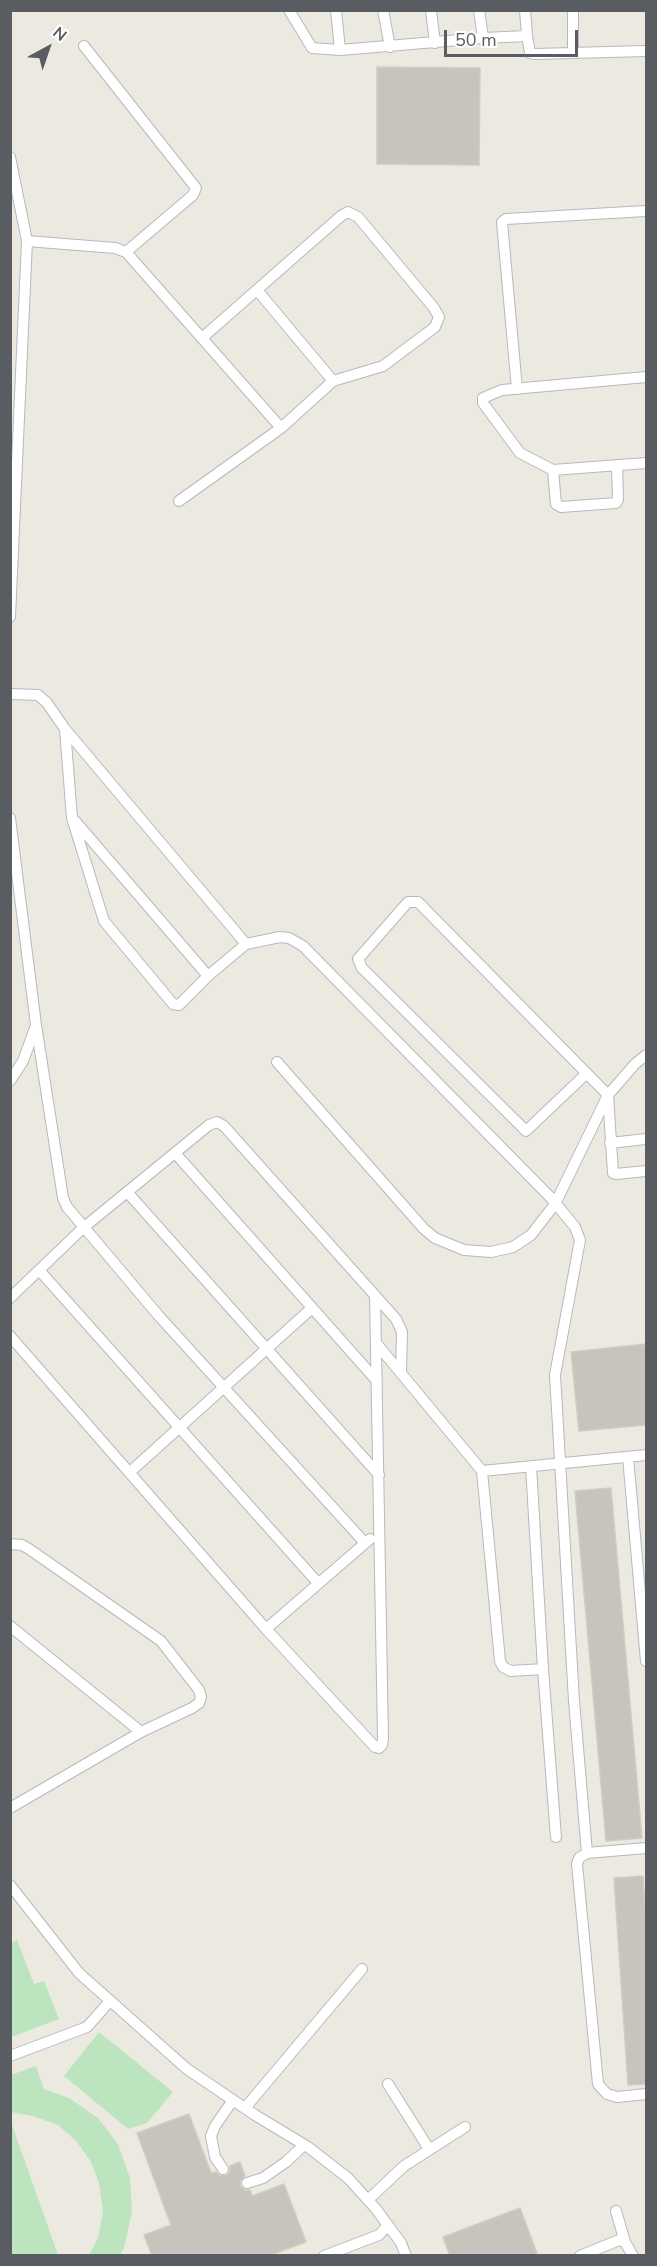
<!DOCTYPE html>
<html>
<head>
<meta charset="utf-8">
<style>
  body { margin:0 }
  #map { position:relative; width:657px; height:2266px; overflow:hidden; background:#eceae0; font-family:"Nunito Sans",sans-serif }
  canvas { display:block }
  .frame { position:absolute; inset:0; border:12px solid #595c61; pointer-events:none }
  .north { position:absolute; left:18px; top:18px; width:60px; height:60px; -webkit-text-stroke:4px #fff; paint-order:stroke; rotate:40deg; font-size:16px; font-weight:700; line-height:24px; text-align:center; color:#595c61 }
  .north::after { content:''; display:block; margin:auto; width:21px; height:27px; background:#595c61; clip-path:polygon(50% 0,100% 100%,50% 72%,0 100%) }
  .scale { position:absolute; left:444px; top:30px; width:134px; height:27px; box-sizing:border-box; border:3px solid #595c61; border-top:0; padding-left:8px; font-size:18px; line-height:21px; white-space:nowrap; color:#595c61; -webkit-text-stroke:4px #fff; paint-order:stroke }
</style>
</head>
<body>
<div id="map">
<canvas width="657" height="2266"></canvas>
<div class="frame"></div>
<div class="north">N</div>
<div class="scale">50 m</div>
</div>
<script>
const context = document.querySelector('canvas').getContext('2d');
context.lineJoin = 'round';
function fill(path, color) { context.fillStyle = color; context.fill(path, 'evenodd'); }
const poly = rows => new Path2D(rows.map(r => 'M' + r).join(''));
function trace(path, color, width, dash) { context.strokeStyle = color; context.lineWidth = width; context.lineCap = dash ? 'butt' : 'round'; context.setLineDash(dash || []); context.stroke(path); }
fill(poly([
  [17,1940,34,1984,44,1981,59,2019,11,2037,11,1943],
  [99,2032,173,2092,147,2123,128,2129,64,2076],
  [36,2066,44,2089,69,2098,98,2118,118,2144,130,2178,132,2212,124,2248,120,2255,89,2255,98,2238,103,2211,99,2183,91,2162,77,2142,58,2125,33,2116,11,2112,11,2075],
  [10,2122,11,2122,58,2255,11,2255]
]), '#bce4be');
const building = poly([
  [377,67,480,68,479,165,377,164,377,67],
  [646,1344,646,1425,579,1431,571,1352,646,1344],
  [611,1488,642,1838,606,1841,575,1491,611,1488],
  [643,1876,646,1922,646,2084,628,2085,614,1878,643,1876],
  [189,2114,211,2173,216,2172,220,2176,227,2175,230,2172,230,2166,240,2162,245,2176,240,2181,240,2186,245,2190,250,2190,252,2196,284,2184,306,2242,268,2256,152,2256,144,2235,171,2225,137,2133,189,2114],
  [520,2208,538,2256,450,2256,443,2237,520,2208]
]);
fill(building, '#c7c4bd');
trace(building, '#d1ccbe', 1.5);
const lane = poly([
  [289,10,312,48,340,50,483,38,527,36,530,53,534,54,646,51],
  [336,10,340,50],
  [383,10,390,47],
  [431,10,435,43],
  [479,10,483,38],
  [525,10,527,36],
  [573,10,573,52],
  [84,46,196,188,193,195,126,252],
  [10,157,27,241,10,617],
  [27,241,115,248,126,252,281,428],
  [257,290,333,381],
  [646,377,502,390,483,398,483,403,520,453,553,470,646,463],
  [517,389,502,222,506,219,646,211],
  [553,470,556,504,561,507,616,503,618,500,617,465],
  [179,501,281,428,333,381,383,366,435,327,439,317,434,308,358,217,348,212,341,216,202,338],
  [10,694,38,695,47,703,65,729,246,944],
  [65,729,72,818,104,921,173,1004,179,1005,208,976,246,944,280,937,289,938,303,946,552,1199,575,1227,580,1240,555,1375,574,1701,587,1853],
  [10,818,36,1025,63,1198,67,1207,158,1315,365,1543],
  [75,821,208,976],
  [277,1062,424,1229,435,1238,464,1250,491,1252,513,1247,531,1235,555,1204,608,1095,635,1064,646,1055],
  [587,1073,526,1131,362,968,358,959,408,902,418,902,608,1095,613,1173,616,1174,646,1171],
  [10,1081,23,1061,35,1028],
  [610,1143,646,1139],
  [175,1153,377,1381],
  [128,1193,379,1475],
  [39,1270,318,1583],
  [10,1298,83,1228,209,1125,217,1122,224,1126,396,1319,402,1332,401,1372],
  [10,1336,266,1629,375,1747,379,1748,382,1745,383,1738,375,1295],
  [376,1343,482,1471,500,1661,503,1667,511,1671,543,1669],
  [628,1457,646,1661],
  [531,1466,543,1669,556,1837],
  [131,1471,312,1308],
  [482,1471,646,1455],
  [10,1544,22,1545,29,1549,161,1641,199,1690,201,1697,199,1703,192,1708,141,1732,10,1808],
  [10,1626,141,1732],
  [266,1629,370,1539],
  [646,1848,587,1853,579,1858,577,1864,598,2084,607,2094,617,2097,646,2094],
  [10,1885,79,1973,187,2069,255,2115,308,2147,348,2178,376,2209,401,2243,406,2256],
  [10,2056,87,2027,110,2001],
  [388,2084,429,2149],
  [245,2108,362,1969],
  [223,2169,215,2157,211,2136,215,2126,233,2100],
  [247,2183,263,2178,286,2162,304,2145],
  [368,2200,404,2166,465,2127],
  [616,2211,625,2242],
  [324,2256,379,2235,388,2225],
  [580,2256,619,2240,625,2242,633,2256]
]);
trace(lane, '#b6b8bd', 12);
trace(lane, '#fff', 10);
</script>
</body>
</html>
